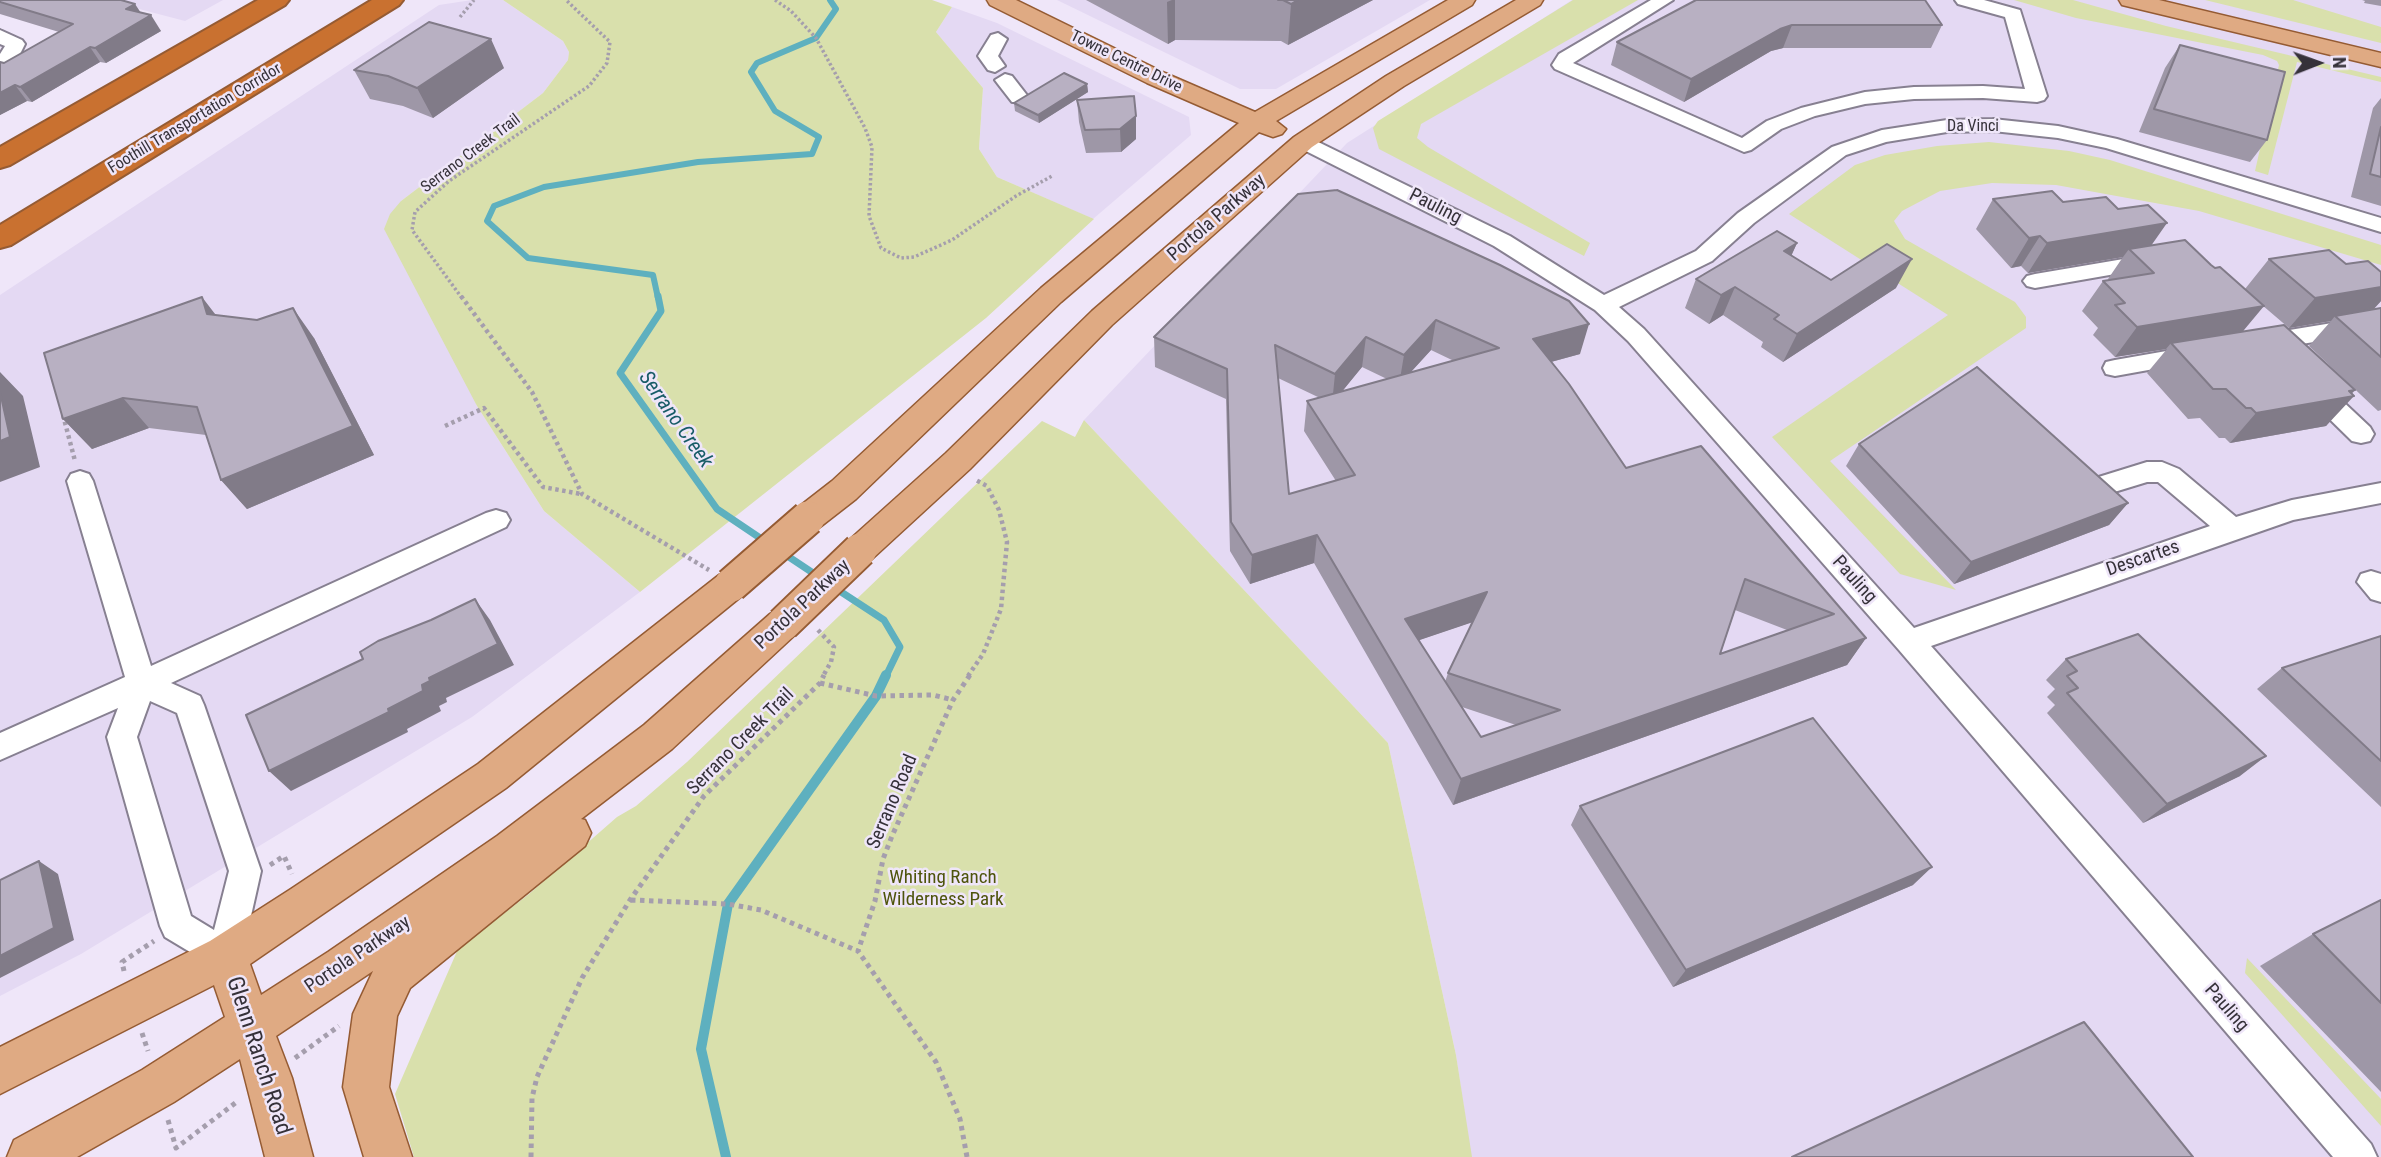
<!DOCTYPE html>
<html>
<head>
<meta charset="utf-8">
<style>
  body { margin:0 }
  #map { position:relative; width:2381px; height:1157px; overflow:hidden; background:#efe6f9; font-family:"Roboto Condensed",sans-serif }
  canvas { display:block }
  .north { position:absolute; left:2283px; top:28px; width:70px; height:70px; -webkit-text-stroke:5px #efe6f9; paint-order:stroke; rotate:89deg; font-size:19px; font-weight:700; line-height:28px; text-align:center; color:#353139 }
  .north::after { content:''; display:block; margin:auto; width:24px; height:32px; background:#353139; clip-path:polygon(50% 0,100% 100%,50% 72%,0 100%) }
</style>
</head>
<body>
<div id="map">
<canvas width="2381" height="1157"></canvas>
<div class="north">N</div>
</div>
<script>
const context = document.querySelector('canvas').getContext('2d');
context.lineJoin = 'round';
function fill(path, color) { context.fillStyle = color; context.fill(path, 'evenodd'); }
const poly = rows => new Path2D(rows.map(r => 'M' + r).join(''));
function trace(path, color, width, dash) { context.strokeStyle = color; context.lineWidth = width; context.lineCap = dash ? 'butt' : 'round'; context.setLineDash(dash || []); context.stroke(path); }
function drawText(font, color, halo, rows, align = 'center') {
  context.font = font + ' "Roboto Condensed",sans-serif'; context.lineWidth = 5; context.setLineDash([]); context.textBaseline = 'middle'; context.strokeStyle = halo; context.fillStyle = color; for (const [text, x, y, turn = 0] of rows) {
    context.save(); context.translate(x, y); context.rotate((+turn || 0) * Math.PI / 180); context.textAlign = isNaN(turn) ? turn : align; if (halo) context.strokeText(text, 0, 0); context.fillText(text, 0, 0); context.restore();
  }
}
fill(poly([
  [105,0,223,0,185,21],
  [472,0,503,0,563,41,569,52,568,60,543,93,401,201,477,406,544,511,640,592,472,717,81,954,0,996,0,295,439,5],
  [1057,0,1430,0,1276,89,1240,89],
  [1572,0,2381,0,2381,1157,1471,1157,1456,1055,1388,743,1084,420,1347,143],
  [952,7,997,23,1189,117,1191,135,1093,219,997,177,979,149,983,88,936,32]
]), '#e4d9f3');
fill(poly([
  [503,0,932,0,952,7,936,32,983,88,979,149,997,177,1094,219,986,318,640,592,544,511,477,406,384,229,390,214,401,201,543,93,568,60,569,52,563,41],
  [1573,0,1638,0,1421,124,1417,138,1428,147,1590,243,1584,256,1379,149,1373,128,1378,121],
  [2014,0,2073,0,2166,26,2381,77,2381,82,2297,62,2268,175,2255,171,2279,65,2277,61,2263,55,2076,18],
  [2205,0,2293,0,2381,27,2381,43],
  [1989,142,2069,151,2110,160,2381,245,2381,265,2199,211,2056,185,1992,183,1940,191,1902,211,1894,221,1905,239,2015,302,2026,317,2026,328,1830,461,1956,590,1900,574,1772,437,1948,315,1789,214,1855,165,1885,155,1937,146],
  [1084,420,1388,743,1456,1055,1472,1157,414,1157,395,1094,458,949,529,894,617,817,636,806,687,762,1042,421,1075,437],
  [2247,958,2381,1099,2381,1126,2245,973]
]), '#d9e0ac');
trace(poly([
  [658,298,653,275,528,258,487,221,494,206,544,187,698,162,812,154,819,137,775,111,751,72,757,63,816,38,836,9,830,0]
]), '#5eb0bf', 6);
trace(poly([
  [658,296,661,311,620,373,717,509,769,544],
  [780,551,822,579],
  [832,586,884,620,900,647,886,676]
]), '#5eb0bf', 7);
trace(poly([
  [726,1157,701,1049,728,904,876,696,886,675]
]), '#5eb0bf', 10);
const minor = poly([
  [1651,0,1673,0,1573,63,1742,138,1767,121,1801,108,1865,92,1914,87,1983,86,2025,89,2005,17,1958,4,1955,0,1984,0,2020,10,2047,96,2044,100,2037,102,1983,98,1914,99,1865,104,1815,116,1781,129,1751,150,1744,152,1555,69,1552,65,1559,54,1651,0],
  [0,30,22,40,25,44,17,60,0,70,0,54,5,46,0,44,0,30],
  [998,33,1007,39,998,56,1005,66,995,72,988,70,978,56,991,35,998,33],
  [1005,74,1012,76,1026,94,1029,98,1026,102,1012,102,998,84,995,80,1005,74],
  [1993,119,2058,126,2117,139,2381,218,2381,232,2106,148,2058,138,1993,131,1947,132,1886,142,1846,155,1754,223,1712,261,1619,307,1644,329,1914,628,2210,526,2158,482,2147,482,2098,497,2089,494,2085,487,2089,480,2147,462,2162,462,2179,469,2236,517,2292,500,2381,483,2381,503,2293,520,1931,646,2371,1144,2377,1157,2333,1157,1899,650,1628,341,1595,310,1494,246,1296,146,1293,142,1296,138,1303,136,1310,138,1510,236,1604,295,1696,251,1738,213,1832,147,1882,130,1947,120,1993,119],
  [2153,254,2161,256,2164,261,2161,266,2035,288,2027,286,2023,281,2027,276,2035,274,2153,254],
  [2381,315,2381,331,2259,351,2250,349,2247,343,2250,337,2259,335,2381,315],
  [2195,346,2204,348,2207,354,2204,360,2115,376,2106,374,2103,368,2106,362,2115,360,2195,346],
  [2311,377,2320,380,2370,427,2374,434,2370,441,2361,443,2352,441,2302,392,2299,386,2302,380,2311,377],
  [80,471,89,474,93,481,151,666,486,513,496,510,506,513,510,520,506,527,171,683,200,696,204,705,261,871,242,956,237,968,225,973,165,937,160,926,107,737,118,708,0,760,0,733,125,677,67,481,71,474,80,471],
  [150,701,177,713,229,871,214,930,191,916,137,737,150,701],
  [2371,571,2381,574,2381,602,2371,599,2357,582,2361,574,2371,571]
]);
const major = poly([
  [987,0,1016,0,1165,73,1255,112,1448,0,1475,0,1472,5,1276,121,1286,129,1282,134,1273,137,1259,132,1061,302,856,499,820,527,808,531,796,527,791,518,796,509,832,481,1041,288,1239,123,1147,83,990,5,987,0],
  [1516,0,1543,0,1540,5,1404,86,1312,147,1112,325,970,469,872,559,860,563,848,559,843,550,848,541,946,453,1092,311,1294,137,1386,76,1516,0],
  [2119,0,2159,0,2381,53,2381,67,2122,5,2119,0],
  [731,571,743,575,749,585,743,595,506,788,250,964,261,995,328,952,497,836,644,725,770,614,783,609,796,614,801,624,796,634,672,749,581,819,585,820,591,833,585,846,410,988,397,1016,389,1087,412,1157,364,1157,343,1087,353,1014,373,971,276,1036,292,1078,313,1157,265,1157,240,1059,174,1102,77,1157,7,1157,14,1140,142,1070,225,1017,214,985,0,1094,0,1047,210,941,291,889,478,764,719,575,731,571]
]);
const highway = poly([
  [258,0,289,0,285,5,10,165,0,168,0,147,258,0],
  [372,0,403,0,399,5,11,245,0,248,0,225,372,0]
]);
trace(minor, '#878091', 4);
trace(major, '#955b33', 3);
trace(highway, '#955b33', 4);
trace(poly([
  [775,0,791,11,816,38,865,128,872,147,869,216,881,248,901,258,914,257,952,240,1016,196,1052,176],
  [460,17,474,0],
  [462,298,412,230,415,212,449,181,589,86,607,63,610,42,566,0]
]), '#a59ead', 3.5, [2.5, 2.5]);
trace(poly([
  [461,296,532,392,582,494,709,570],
  [63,415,75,461],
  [445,426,484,408,543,487,581,494],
  [818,630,834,647,831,662,823,676],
  [968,676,983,654,1001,609,1007,542,999,510,987,486,974,479]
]), '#a59ead', 4.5, [3.5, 3.5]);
trace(poly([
  [820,683,876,696,933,695,953,700],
  [270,865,284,856,292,874],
  [631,900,728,904,761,910,858,951],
  [124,971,122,962,154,941],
  [142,1033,148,1051],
  [295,1058,339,1026],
  [168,1120,176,1148,238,1101],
  [531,1157,532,1098,537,1077,582,978,630,900,704,796,820,683,824,675],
  [967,1157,960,1119,936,1062,858,951,875,901,883,859,892,836,953,700,970,675]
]), '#a59ead', 5, [4.5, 4.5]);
fill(minor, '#fff');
fill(major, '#dfaa83');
fill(highway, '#c97130');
const majorBridge = poly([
  [731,585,808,518],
  [783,624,860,550]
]);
trace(majorBridge, '#955b33', 37, []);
trace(majorBridge, '#dfaa83', 33);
fill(poly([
  [0,0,140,13,161,31,106,63,100,62,32,102,27,101,0,115,4,63,59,32,0,14],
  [1086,0,1373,0,1288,45,1281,41,1175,40,1168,44],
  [1696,0,1942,25,1931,48,1783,48,1771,51,1684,102,1611,65,1617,42],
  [2362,0,2381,0,2381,6,2364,3,2365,1],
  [2180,45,2267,140,2250,162,2139,132,2165,68],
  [504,68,433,118,403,106,370,99,354,70],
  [1087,84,1088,92,1039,123,1015,111,1014,103],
  [2381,98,2381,206,2351,197,2373,108],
  [1077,100,1136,116,1136,139,1121,152,1086,153,1079,122],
  [1298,194,1580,354,1551,362,1626,468,1866,638,1847,665,1453,805,1314,563,1250,584,1230,551,1226,399,1155,367,1154,337],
  [1431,350,1454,361,1410,373],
  [1362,367,1387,379,1341,392],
  [1278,378,1320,398,1307,401,1304,431,1336,481,1289,494],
  [1735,610,1787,630,1720,654],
  [1472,622,1448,673,1445,682,1419,640],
  [1462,707,1516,725,1481,737],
  [1993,199,2063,202,2151,245,2211,265,2245,289,2269,259,2346,264,2381,272,2381,301,2373,310,2381,308,2381,410,2378,411,2309,346,2331,321,2289,328,2255,299,2243,332,2355,390,2326,426,2230,443,2225,438,2219,438,2200,418,2188,419,2147,373,2167,349,2115,357,2093,335,2098,328,2082,311,2103,281,2109,280,2108,279,2123,257,2028,273,2021,266,2011,268,1976,229],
  [1797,243,1791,256,1831,280,1896,288,1783,362,1761,347,1763,342,1723,315,1709,324,1685,308,1696,279],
  [216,315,314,338,374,455,247,509,221,480,206,435,149,428,92,449,63,419],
  [1859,444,2128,503,2109,525,1954,584,1846,466],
  [2381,636,2381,807,2257,689,2282,668],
  [2066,659,2240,776,2143,823,2047,713,2055,705,2047,697,2055,689,2046,680],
  [1580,806,1913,885,1673,987,1571,825],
  [2381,900,2381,1092,2260,966,2313,934]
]), '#9e97a7');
fill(poly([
  [1172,0,1175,0,1175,40,1168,44,1167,2],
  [1298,0,1373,0,1288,45,1291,4],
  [135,4,145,19,151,15,161,31,106,63,95,48,126,9],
  [1792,25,1783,48,1771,51,1684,102,1691,79,1780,29],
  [491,39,504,68,433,118,417,88],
  [90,47,100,62,32,102,20,87],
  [1087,84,1088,92,1039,123,1038,115],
  [15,85,27,101,0,115,0,93],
  [1136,116,1136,139,1121,152,1120,129],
  [2167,223,2146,253,2129,249,2123,257,2028,273,2047,243],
  [2040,236,2021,266,2011,268,2029,238],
  [1797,243,1784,272,1784,251],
  [1912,259,1896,288,1783,362,1797,334],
  [1735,287,1723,315,1709,324,1721,295],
  [2381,287,2381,301,2368,315,2335,316,2331,321,2289,328,2315,298],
  [202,297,225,327,207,314],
  [2264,306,2239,336,2171,343,2166,349,2115,357,2137,327],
  [293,308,314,338,374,455,247,509,221,480],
  [1436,320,1431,350,1399,385,1404,355],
  [1589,324,1580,354,1525,369,1533,339],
  [1366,337,1362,367,1332,404,1335,374],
  [0,372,23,396,40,467,0,482],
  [2355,390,2347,397,2354,396,2326,426,2230,443,2256,413],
  [123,398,149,428,92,449,63,419],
  [2128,503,2109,525,1954,584,1971,562],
  [1317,535,1314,563,1250,584,1252,555],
  [1487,592,1479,620,1399,647,1405,619],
  [475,599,490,620,514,665,446,698,447,702,439,706,441,711,407,729,408,732,291,791,269,771,388,709,422,685,429,678],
  [1866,638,1847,665,1453,805,1461,779],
  [2266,756,2240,776,2143,823,2167,804],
  [39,861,58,874,74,940,0,978,0,956],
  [1932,867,1913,885,1673,987,1686,970]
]), '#817b88');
const building = poly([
  [0,0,121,0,135,4,126,9,151,15,95,48,90,47,20,87,15,85,0,93,0,62,4,63,73,24,0,2,0,0],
  [1278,0,1298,0,1291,4,1283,0,1278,0],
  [1696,0,1925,0,1942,25,1792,25,1780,29,1691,79,1617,42,1696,0],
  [429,22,491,39,417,88,388,76,354,70,429,22],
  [2180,45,2285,72,2267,140,2154,109,2180,45],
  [1064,73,1087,84,1038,115,1014,103,1064,73],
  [1134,96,1136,116,1120,129,1085,130,1077,100,1134,96],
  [2381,127,2381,177,2370,174,2381,127],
  [1337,190,1500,265,1569,301,1589,324,1533,339,1569,384,1626,468,1701,446,1866,638,1461,779,1317,535,1252,555,1231,522,1227,369,1154,337,1298,194,1337,190],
  [1436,320,1499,348,1307,401,1355,475,1289,494,1275,345,1335,374,1366,337,1404,355,1436,320],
  [1745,579,1834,614,1720,654,1745,579],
  [1487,592,1448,673,1560,710,1481,737,1405,619,1487,592],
  [2052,191,2063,202,2106,197,2118,209,2148,205,2167,223,2047,243,2040,236,2029,238,1993,199,2052,191],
  [1777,231,1797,243,1784,251,1831,280,1887,244,1912,259,1797,334,1774,319,1779,315,1735,287,1721,295,1696,279,1777,231],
  [2185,240,2211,265,2215,268,2220,267,2264,306,2137,327,2115,305,2125,303,2103,281,2154,273,2129,249,2185,240],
  [2329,250,2346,264,2368,261,2381,272,2381,287,2315,298,2269,259,2329,250],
  [202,297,207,314,257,320,293,308,353,426,221,480,197,407,123,398,63,419,44,353,202,297],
  [2381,308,2381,357,2335,316,2381,308],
  [2284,325,2355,390,2349,391,2354,396,2256,413,2251,408,2246,408,2226,389,2213,389,2171,343,2284,325],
  [1977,367,2128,503,1971,562,1859,444,1977,367],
  [0,392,10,437,0,441,0,392],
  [475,599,498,644,429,678,430,681,422,685,423,691,388,709,389,712,269,771,246,715,363,659,360,652,378,641,431,620,475,599],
  [2138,634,2266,756,2167,804,2067,693,2078,688,2067,676,2077,671,2066,659,2138,634],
  [2381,636,2381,761,2282,668,2381,636],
  [1813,718,1932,867,1686,970,1580,806,1813,718],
  [39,861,54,928,0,956,0,880,39,861],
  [2381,900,2381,1003,2313,934,2381,900],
  [2084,1022,2193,1157,1792,1157,2084,1022]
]);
fill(building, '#b8b0c2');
trace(building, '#817b88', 2);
drawText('16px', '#353139', '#efe6f9', [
  ["Towne Centre Drive",1126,62,26],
  ["Foothill Transportation Corridor",195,119,-31],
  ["Da Vinci",1973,127],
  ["Serrano Creek Trail",471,154,-37]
]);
drawText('19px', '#353139', '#efe6f9', [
  ["Pauling",1435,207,27],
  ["Portola Parkway",1217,218,-41],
  ["Descartes",2143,559,-19],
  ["Pauling",1854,580,48],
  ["Portola Parkway",803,605,-43],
  ["Serrano Creek Trail",741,742,-45],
  ["Serrano Road",893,802,-67],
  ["Portola Parkway",358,955,-34],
  ["Pauling",2226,1008,49]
]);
drawText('19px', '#4e540b', '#efe6f9', [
  ["Whiting Ranch",943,878],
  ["Wilderness Park",943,900]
]);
drawText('italic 21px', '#185c67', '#efe6f9', [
  ["Serrano Creek",675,420,55]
]);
drawText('23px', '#353139', '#efe6f9', [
  ["Glenn Ranch Road",258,1056,72]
]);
</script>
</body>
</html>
